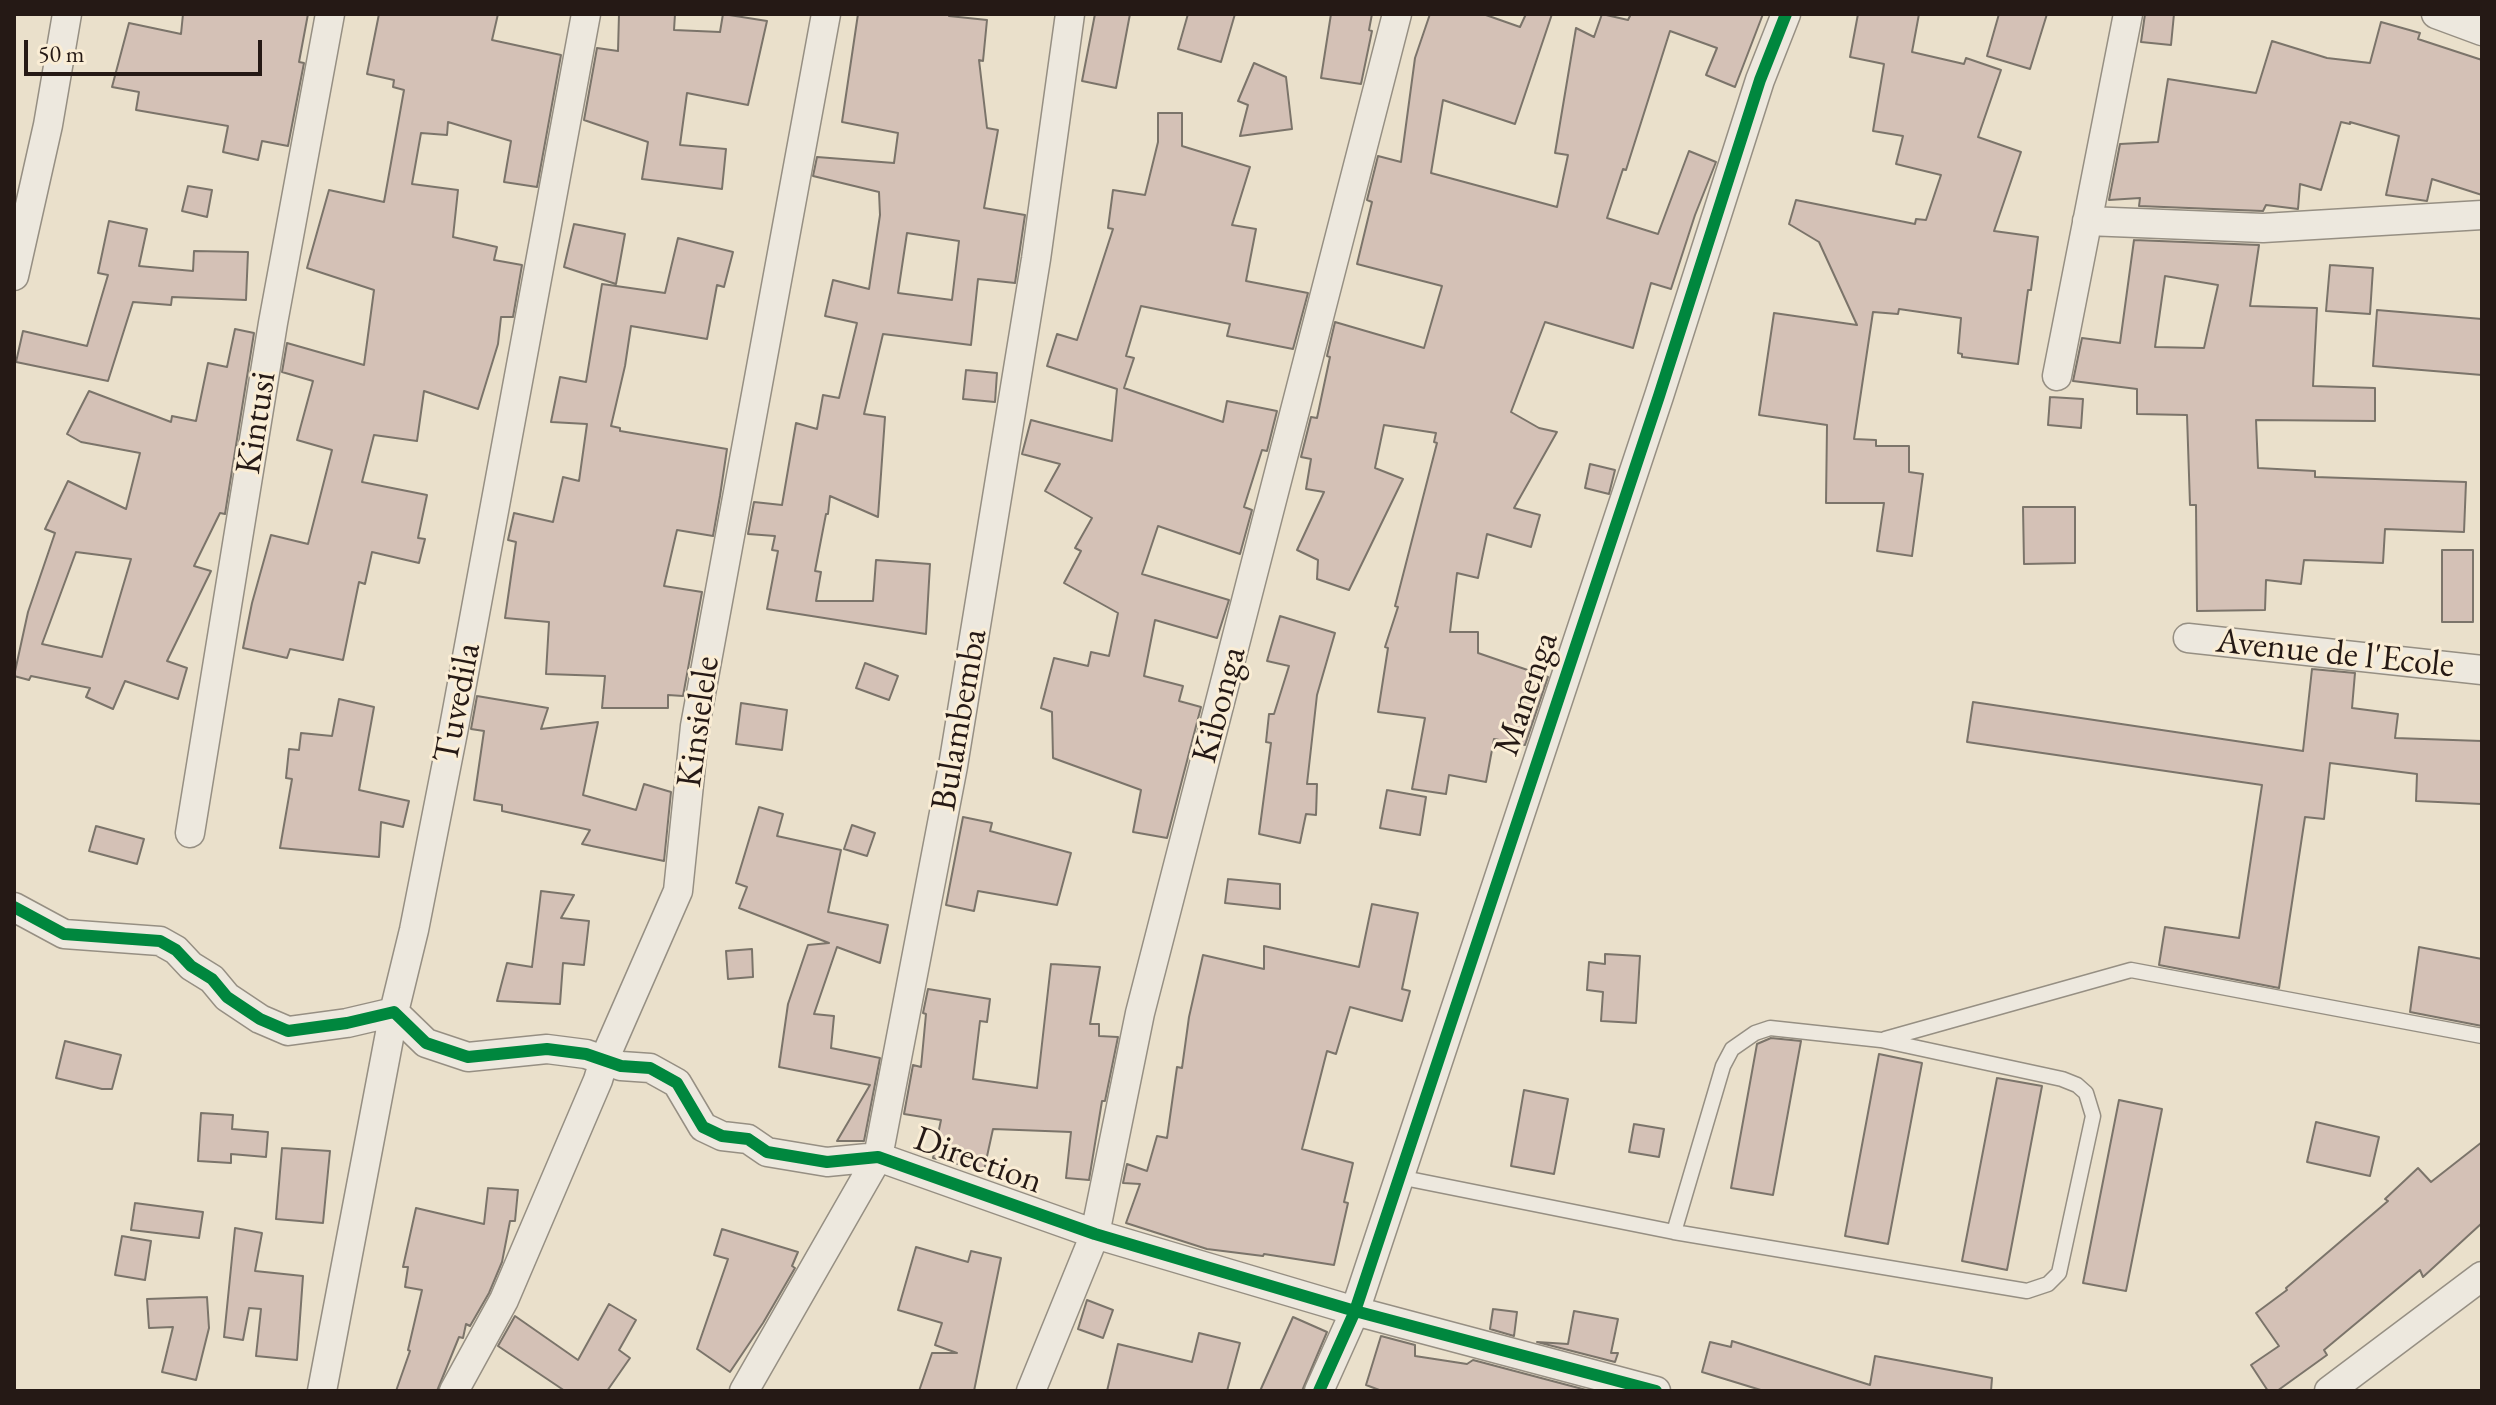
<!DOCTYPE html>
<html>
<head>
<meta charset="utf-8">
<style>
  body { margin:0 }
  #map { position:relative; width:2496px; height:1405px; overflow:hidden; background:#eae0cb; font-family:"EB Garamond",serif }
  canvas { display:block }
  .frame { position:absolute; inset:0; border:16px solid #251915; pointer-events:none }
  .scale { position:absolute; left:24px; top:40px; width:238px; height:36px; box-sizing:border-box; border:4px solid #251915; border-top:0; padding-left:10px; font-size:24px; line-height:28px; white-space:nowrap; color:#251915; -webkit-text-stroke:6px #faedd5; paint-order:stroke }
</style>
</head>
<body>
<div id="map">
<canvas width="2496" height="1405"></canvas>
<div class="frame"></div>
<div class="scale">50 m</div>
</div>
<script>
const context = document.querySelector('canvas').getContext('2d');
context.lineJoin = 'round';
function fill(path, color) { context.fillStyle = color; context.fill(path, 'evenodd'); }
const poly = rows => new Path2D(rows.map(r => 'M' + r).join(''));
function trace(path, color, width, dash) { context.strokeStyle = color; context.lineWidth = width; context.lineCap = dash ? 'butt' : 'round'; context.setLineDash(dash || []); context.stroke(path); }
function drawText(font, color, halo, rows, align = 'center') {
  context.font = font + ' "EB Garamond",serif'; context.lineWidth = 6; context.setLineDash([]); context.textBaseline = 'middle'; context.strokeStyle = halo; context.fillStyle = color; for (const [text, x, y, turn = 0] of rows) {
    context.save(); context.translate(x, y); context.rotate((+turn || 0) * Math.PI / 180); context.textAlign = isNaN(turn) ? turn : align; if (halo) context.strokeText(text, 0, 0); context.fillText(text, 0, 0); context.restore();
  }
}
const building = poly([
  [183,14,308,14,299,62,304,63,288,146,262,141,258,160,223,152,228,126,136,110,139,92,112,87,129,23,181,34,183,14],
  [379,14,498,14,492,40,561,55,537,187,504,182,511,141,448,122,447,135,421,133,412,184,458,190,453,237,497,247,494,260,522,265,513,317,501,317,498,344,478,409,424,391,417,441,374,435,362,482,427,495,418,538,425,539,419,563,372,552,365,584,359,582,343,660,290,649,287,658,243,648,252,603,271,535,308,544,332,450,297,440,313,381,282,372,287,343,364,365,374,290,307,268,329,190,384,202,404,90,393,87,394,80,367,74,379,14],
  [619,14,675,14,674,30,720,32,723,14,767,21,748,105,687,93,680,145,726,149,722,189,642,179,648,142,584,120,597,48,618,51,619,14],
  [858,14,950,14,949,16,987,20,983,61,979,60,987,128,998,130,984,208,1025,215,1015,283,978,279,971,345,883,334,864,414,885,417,878,517,830,496,828,514,826,514,815,571,821,572,816,601,873,601,876,560,930,564,926,634,767,609,778,551,772,550,775,536,748,534,754,502,782,505,796,423,817,429,823,395,839,398,857,323,825,316,833,280,869,289,880,215,879,192,813,176,817,157,894,163,898,133,842,122,858,14],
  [907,233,959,241,952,300,898,293,907,233],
  [1095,14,1130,14,1116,88,1082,81,1095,14],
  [1188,14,1235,14,1221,62,1178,49,1188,14],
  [1331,14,1372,14,1369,30,1372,31,1361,84,1321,78,1331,14],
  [1430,14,1483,14,1520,27,1526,14,1552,14,1515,124,1443,100,1431,173,1557,207,1568,155,1555,153,1576,28,1594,37,1602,14,1628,20,1631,14,1763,14,1735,87,1706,75,1717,48,1670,31,1626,170,1623,169,1607,218,1658,234,1689,151,1716,162,1695,215,1671,289,1651,283,1633,348,1545,322,1511,412,1539,428,1557,432,1514,508,1540,515,1531,547,1487,534,1478,578,1457,573,1450,632,1478,632,1478,653,1548,677,1525,745,1494,739,1486,782,1449,775,1446,794,1412,789,1425,718,1378,712,1388,648,1385,647,1398,607,1395,606,1437,443,1434,442,1436,433,1384,425,1375,468,1403,479,1349,590,1317,579,1318,560,1297,550,1324,492,1306,489,1311,459,1301,457,1311,417,1317,418,1330,357,1327,356,1335,322,1424,348,1442,286,1357,264,1372,202,1367,200,1378,156,1401,162,1415,58,1430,14],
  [1858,14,1919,14,1912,52,1964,64,1966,58,2001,70,1978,137,2021,152,1994,231,2038,237,2031,290,2028,290,2018,364,1962,357,1962,354,1958,353,1961,318,1899,309,1898,314,1873,312,1854,439,1876,440,1876,446,1909,446,1909,472,1923,474,1912,556,1877,551,1884,503,1826,503,1827,425,1759,415,1774,313,1857,325,1819,242,1789,224,1796,200,1915,224,1916,219,1926,220,1941,175,1896,164,1903,136,1873,131,1884,64,1850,57,1858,14],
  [1999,14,2047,14,2030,69,1987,56,1999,14],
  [2145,14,2174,14,2171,45,2141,42,2145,14],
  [2381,22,2420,33,2418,39,2482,60,2482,195,2432,179,2427,201,2386,195,2399,136,2350,122,2350,124,2341,122,2321,190,2300,184,2298,209,2266,205,2263,211,2139,206,2140,198,2109,200,2120,144,2158,142,2168,79,2256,93,2272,41,2327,58,2370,63,2381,22],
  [1254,63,1286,77,1292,129,1240,136,1248,105,1238,101,1254,63],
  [1158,113,1182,113,1182,146,1250,167,1232,225,1256,229,1246,281,1308,293,1293,349,1227,336,1230,324,1141,306,1126,356,1134,358,1124,388,1223,422,1227,401,1277,411,1267,451,1262,450,1244,507,1252,510,1240,554,1158,526,1142,574,1229,600,1217,638,1155,620,1144,676,1183,686,1179,701,1201,707,1167,838,1133,832,1141,790,1053,758,1052,712,1041,708,1054,658,1088,666,1091,652,1109,656,1118,613,1064,583,1081,551,1075,548,1092,518,1045,491,1060,464,1022,454,1031,420,1112,441,1117,389,1047,366,1057,334,1077,340,1113,229,1108,228,1113,190,1145,195,1158,142,1158,113],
  [188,186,212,190,207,217,182,211,188,186],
  [109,221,147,229,139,266,193,271,194,251,248,252,246,300,172,297,171,305,133,302,108,381,16,362,23,331,87,346,108,275,98,273,109,221],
  [574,224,625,234,616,284,564,267,574,224],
  [678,238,733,252,724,287,717,285,707,339,631,326,625,366,611,426,620,428,620,431,727,449,720,496,713,536,677,530,664,586,702,592,683,696,668,695,668,708,602,708,605,676,546,674,549,622,505,618,516,542,508,540,514,513,553,522,563,477,579,481,587,424,551,422,560,377,586,382,602,284,665,293,678,238],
  [2134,240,2259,245,2250,306,2317,308,2313,386,2375,388,2375,421,2256,420,2258,468,2315,471,2315,477,2466,482,2464,532,2385,529,2383,563,2304,560,2301,584,2266,580,2265,610,2197,611,2196,505,2190,505,2187,415,2137,414,2137,389,2073,381,2082,338,2120,343,2134,240],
  [2165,276,2218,285,2204,348,2155,347,2165,276],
  [2330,265,2373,268,2370,314,2326,311,2330,265],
  [2377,310,2482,319,2482,375,2373,366,2377,310],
  [235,329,254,333,225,514,220,513,194,566,211,571,167,661,187,668,178,699,125,681,113,709,86,697,90,688,31,676,29,680,14,676,28,612,55,533,45,529,68,481,126,509,140,453,81,442,67,434,89,391,171,422,172,416,196,421,208,363,227,367,235,329],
  [76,552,131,559,102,657,42,644,76,552],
  [966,370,997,373,995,402,963,399,966,370],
  [2050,397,2083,399,2081,428,2048,425,2050,397],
  [1590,464,1615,470,1609,494,1585,488,1590,464],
  [2023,507,2075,507,2075,563,2024,564,2023,507],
  [2442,550,2473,550,2473,622,2442,622,2442,550],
  [1280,616,1335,633,1317,695,1307,784,1317,784,1316,815,1306,814,1300,843,1259,834,1271,743,1266,742,1269,714,1274,714,1289,666,1267,661,1280,616],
  [865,663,898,676,889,700,856,688,865,663],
  [2312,669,2355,673,2352,708,2398,714,2395,738,2482,741,2482,804,2416,801,2417,774,2330,763,2324,819,2305,817,2279,988,2159,965,2165,927,2239,938,2262,785,1967,742,1973,702,2303,751,2312,669],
  [477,696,548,708,541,729,598,722,583,795,636,810,644,784,671,792,664,861,582,844,590,830,502,811,502,805,474,800,484,731,471,729,477,696],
  [339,699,374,707,359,790,409,801,403,827,381,822,379,857,280,848,292,779,286,778,289,749,299,750,301,733,332,736,339,699],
  [741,703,787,710,782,750,736,744,741,703],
  [1387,790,1426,797,1420,835,1380,828,1387,790],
  [759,807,783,814,777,836,841,850,828,912,888,925,880,963,837,947,814,1014,834,1016,831,1048,880,1058,864,1141,837,1141,870,1085,779,1067,788,1004,808,945,829,943,739,908,747,887,736,883,759,807],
  [963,817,992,823,990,831,1071,853,1057,905,978,891,974,911,946,905,963,817],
  [852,825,875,833,867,856,844,849,852,825],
  [96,826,144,839,137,864,89,851,96,826],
  [1228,879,1280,884,1280,909,1225,903,1228,879],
  [541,891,574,895,561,918,589,921,584,965,563,963,560,1004,497,1001,507,963,532,967,541,891],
  [1372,904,1418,913,1402,989,1410,991,1402,1021,1350,1007,1336,1054,1327,1051,1302,1149,1353,1163,1344,1202,1348,1203,1334,1265,1264,1254,1263,1256,1207,1249,1126,1223,1140,1184,1123,1183,1127,1164,1147,1171,1157,1136,1167,1138,1177,1067,1182,1068,1189,1017,1203,955,1264,969,1264,946,1359,967,1372,904],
  [2419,947,2482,959,2482,1026,2410,1012,2419,947],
  [752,949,753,977,728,979,726,951,752,949],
  [1605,954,1640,956,1636,1023,1601,1021,1603,992,1587,990,1589,962,1605,964,1605,954],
  [1051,964,1100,967,1090,1024,1099,1024,1099,1036,1118,1037,1105,1101,1102,1101,1089,1180,1066,1178,1071,1132,993,1129,984,1170,933,1158,941,1120,904,1114,913,1065,921,1067,926,1014,923,1013,928,989,990,999,987,1022,980,1021,973,1079,1037,1088,1051,964],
  [1771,1038,1801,1041,1773,1195,1731,1188,1757,1044,1771,1038],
  [65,1041,121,1055,112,1089,102,1089,56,1078,65,1041],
  [1879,1054,1922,1063,1888,1244,1845,1236,1879,1054],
  [1997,1078,2042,1086,2007,1270,1962,1261,1997,1078],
  [1524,1090,1568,1099,1554,1174,1511,1166,1524,1090],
  [2119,1100,2162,1109,2126,1291,2083,1283,2119,1100],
  [201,1113,233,1115,232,1129,268,1132,266,1157,231,1154,231,1163,198,1161,201,1113],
  [2316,1122,2379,1137,2370,1176,2307,1162,2316,1122],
  [1634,1124,1664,1129,1659,1157,1629,1152,1634,1124],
  [2482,1142,2482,1223,2423,1277,2420,1270,2324,1350,2327,1355,2277,1391,2268,1391,2251,1365,2279,1346,2256,1313,2287,1290,2286,1288,2388,1201,2385,1199,2418,1168,2431,1182,2482,1142],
  [282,1148,330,1151,323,1223,276,1219,282,1148],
  [488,1188,518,1190,515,1221,510,1221,502,1262,489,1293,470,1326,466,1324,463,1338,459,1337,437,1391,396,1391,410,1351,408,1350,422,1290,405,1287,408,1267,403,1267,416,1208,484,1224,488,1188],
  [135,1203,203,1212,199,1238,131,1230,135,1203],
  [235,1228,262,1233,255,1271,303,1276,297,1360,256,1356,261,1309,249,1308,243,1340,224,1337,235,1228],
  [722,1229,798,1252,792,1266,795,1268,763,1323,730,1372,697,1349,728,1259,714,1255,722,1229],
  [122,1236,151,1241,145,1280,115,1275,122,1236],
  [916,1247,968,1262,971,1251,1001,1258,974,1391,919,1391,932,1353,957,1353,935,1345,942,1323,898,1310,916,1247],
  [207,1297,209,1328,196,1380,162,1372,173,1327,149,1328,147,1299,207,1297],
  [1087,1300,1113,1310,1103,1338,1078,1329,1087,1300],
  [609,1304,636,1320,619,1350,630,1358,607,1391,565,1391,498,1346,515,1316,578,1360,609,1304],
  [1493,1309,1517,1312,1514,1336,1490,1329,1493,1309],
  [1574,1311,1618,1319,1611,1353,1618,1353,1615,1362,1537,1342,1568,1344,1574,1311],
  [1293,1317,1327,1332,1302,1391,1260,1391,1293,1317],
  [1199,1333,1240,1343,1227,1391,1107,1391,1118,1344,1192,1362,1199,1333],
  [1381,1336,1415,1345,1415,1356,1467,1364,1473,1360,1590,1391,1382,1391,1366,1385,1381,1336],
  [1732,1341,1870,1385,1875,1356,1992,1378,1991,1391,1764,1391,1702,1372,1710,1342,1731,1347,1732,1341]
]);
fill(building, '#d4c1b6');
trace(building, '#7b746a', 2);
const lane = poly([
  [1885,1039,2131,970,2482,1036],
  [1399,1177,1674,1232,2027,1291,2048,1284,2059,1273,2093,1116,2086,1093,2077,1085,2062,1079,1881,1040,1770,1028,1755,1033,1732,1049,1723,1066,1674,1232]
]);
const street = poly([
  [2436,14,2482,31],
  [2087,221,2263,228,2482,215],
  [14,276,48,125,67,14],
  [2057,376,2128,14],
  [2188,638,2482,670],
  [190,833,273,323,330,14],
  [14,907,64,934,160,941,176,950,191,966,212,979,227,997,260,1019,288,1031,347,1023,394,1012,426,1043,468,1057,547,1049,586,1054,621,1066,650,1068,677,1083,703,1127,722,1136,748,1139,767,1152,827,1162,878,1157,1095,1234,1355,1311,1656,1391],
  [322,1391,394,1012,414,930,454,727,586,14],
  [454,1391,504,1300,598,1080,604,1060,678,891,695,726,826,14],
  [744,1391,878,1157,953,766,1036,259,1070,14],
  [1031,1391,1095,1234,1140,1013,1397,14],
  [1319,1391,1355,1311,1659,396,1760,80,1786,14],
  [2329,1391,2482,1276]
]);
trace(lane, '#968f83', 17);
trace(street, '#968f83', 31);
trace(lane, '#ede8de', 14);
trace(street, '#ede8de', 28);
trace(poly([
  [14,907,64,934,160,941,176,950,191,966,212,979,227,997,260,1019,288,1031,347,1023,394,1012,426,1043,468,1057,547,1049,586,1054,621,1066,650,1068,677,1083,703,1127,722,1136,748,1139,767,1152,827,1162,878,1157,1095,1234,1355,1311,1656,1391],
  [1319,1391,1355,1311,1659,396,1760,80,1786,14]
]), '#00873e', 12);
drawText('36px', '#251915', '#faedd5', [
  ["Kintusi",257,423,-81],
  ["Avenue de l'Ecole",2335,654,6],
  ["Manenga",1527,694,-71],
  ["Tuvedila",458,703,-79],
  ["Kibonga",1220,705,-75],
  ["Bulambemba",960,720,-80],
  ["Kinsielele",699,722,-82],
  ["Direction",978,1161,20]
]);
</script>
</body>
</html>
